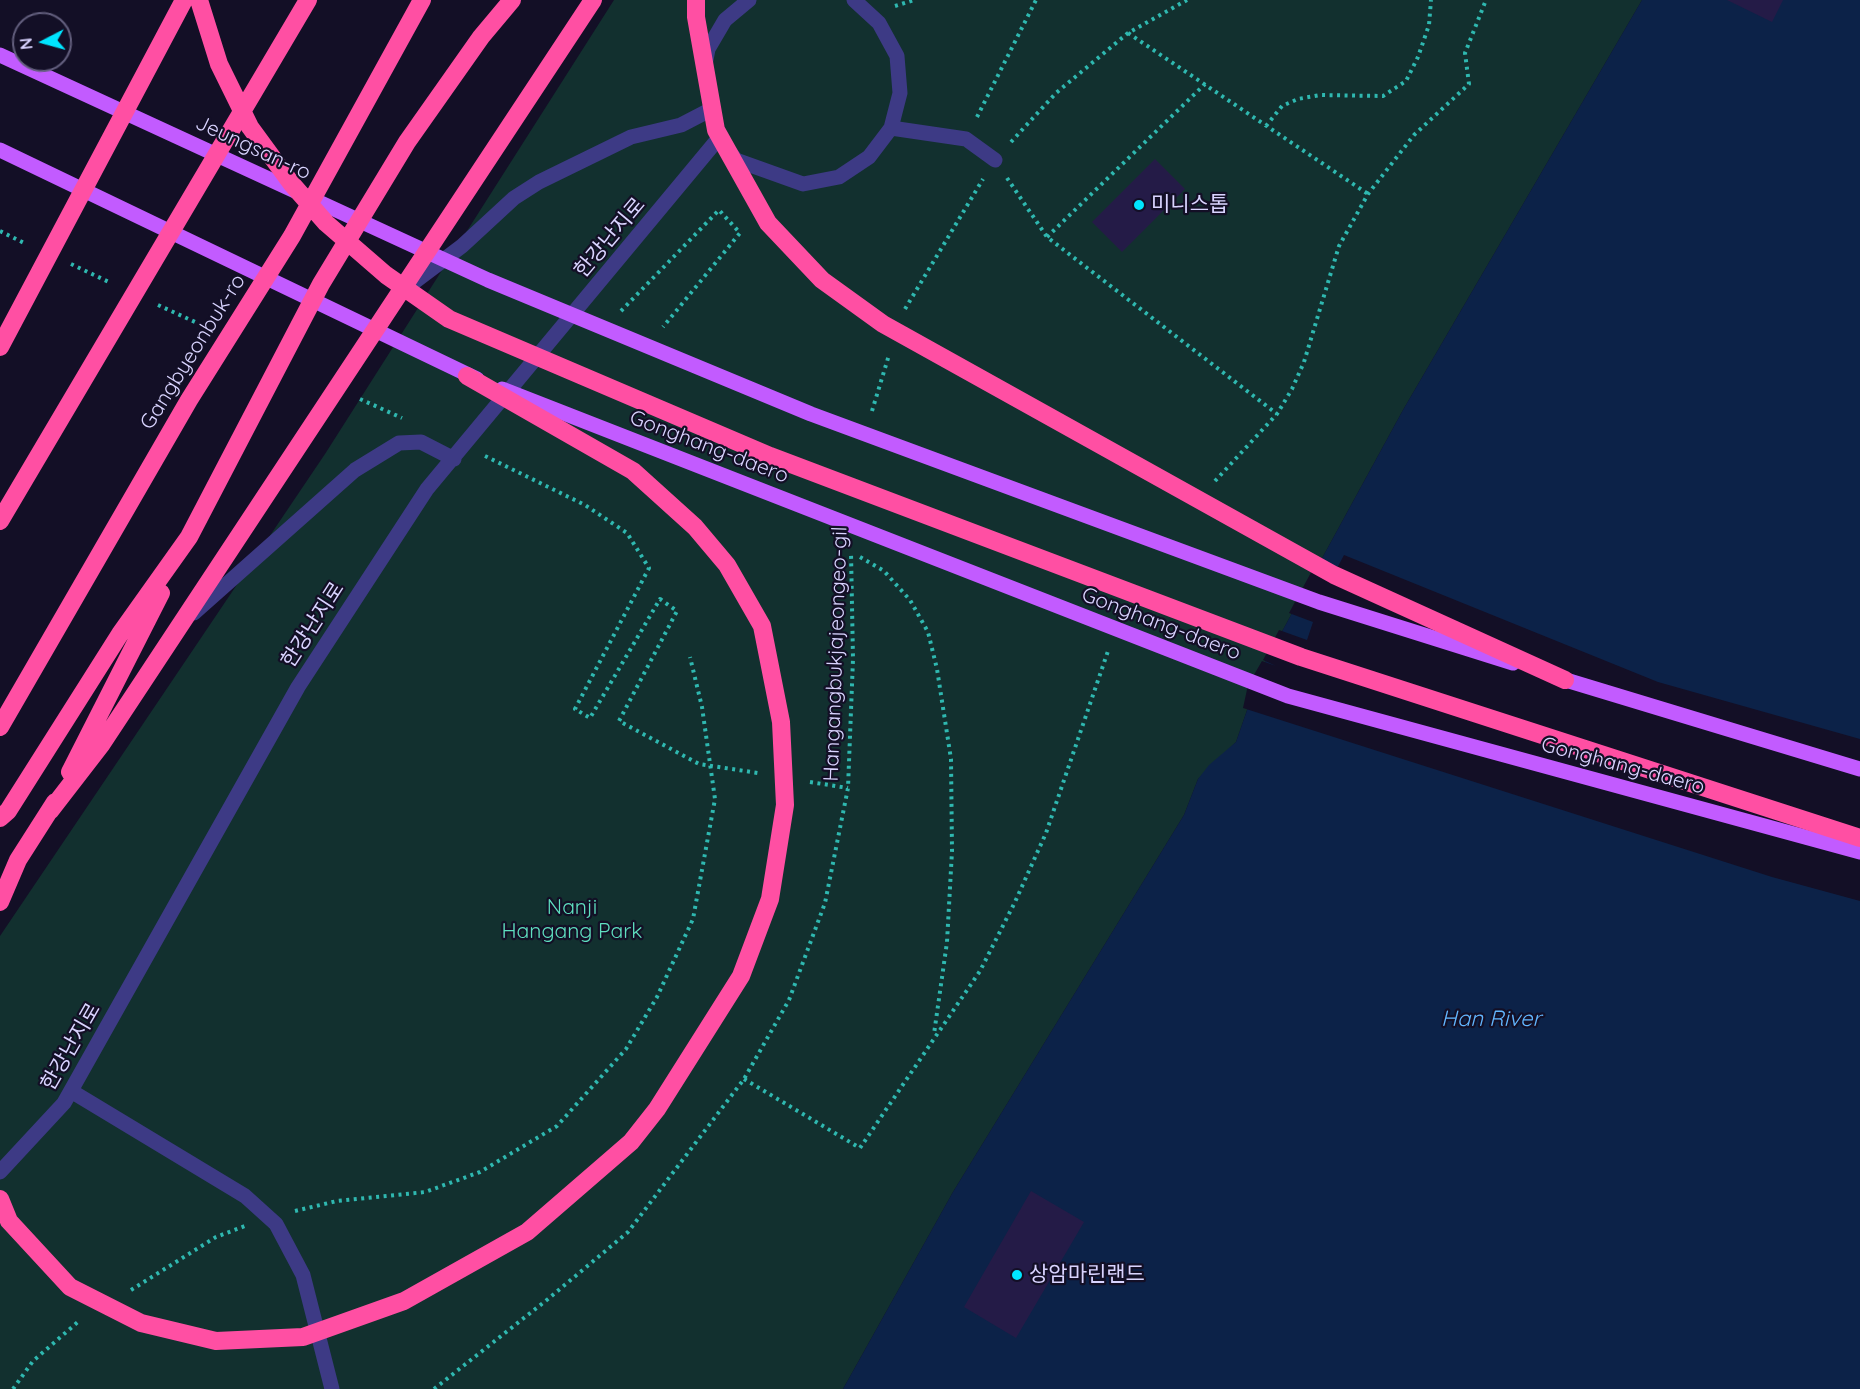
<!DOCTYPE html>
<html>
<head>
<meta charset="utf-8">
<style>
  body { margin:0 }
  #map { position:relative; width:1860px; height:1389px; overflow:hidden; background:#130f26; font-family:Quicksand,sans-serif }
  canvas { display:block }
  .north { position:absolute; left:12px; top:12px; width:60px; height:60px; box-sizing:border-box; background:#130f26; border:2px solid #625e7d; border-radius:50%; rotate:264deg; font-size:16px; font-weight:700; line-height:24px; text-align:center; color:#d9d4ff }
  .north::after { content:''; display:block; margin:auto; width:21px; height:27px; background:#00e5ff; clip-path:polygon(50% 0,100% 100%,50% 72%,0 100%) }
</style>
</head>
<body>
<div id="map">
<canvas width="1860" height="1389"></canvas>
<div class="north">N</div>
</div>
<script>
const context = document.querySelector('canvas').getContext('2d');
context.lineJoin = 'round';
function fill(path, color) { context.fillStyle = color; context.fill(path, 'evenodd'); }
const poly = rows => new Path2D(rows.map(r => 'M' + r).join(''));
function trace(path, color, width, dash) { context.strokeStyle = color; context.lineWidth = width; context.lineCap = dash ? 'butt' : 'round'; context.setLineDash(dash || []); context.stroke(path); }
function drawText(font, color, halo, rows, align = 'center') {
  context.font = font + ' Quicksand,"Noto Sans KR",sans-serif'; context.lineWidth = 4.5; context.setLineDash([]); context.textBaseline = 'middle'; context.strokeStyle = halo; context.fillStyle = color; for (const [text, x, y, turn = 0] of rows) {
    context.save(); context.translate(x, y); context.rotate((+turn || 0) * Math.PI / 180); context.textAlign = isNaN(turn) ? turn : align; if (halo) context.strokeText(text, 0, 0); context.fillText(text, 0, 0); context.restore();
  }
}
fill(poly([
  [614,0,1642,0,1403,410,1261,670,1236,742,1198,779,1184,815,953,1192,843,1389,0,1389,0,936,325,454]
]), '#12302f');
fill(poly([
  [1642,0,1860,0,1860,1389,843,1389,953,1192,1184,815,1198,779,1209,765,1236,742,1261,670,1403,410]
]), '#0c2248');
fill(poly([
  [1344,555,1658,682,1860,739,1860,901,1772,877,1243,708,1248,685,1262,661,1276,666,1263,660,1279,630,1307,640,1313,622,1289,613,1314,567,1334,574]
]), '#130f26');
fill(poly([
  [1727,0,1783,0,1772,22],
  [1155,159,1185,189,1122,252,1092,222],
  [1031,1191,1084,1222,1016,1338,964,1307]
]), '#241b47');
trace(poly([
  [895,6,914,0],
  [1128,33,1368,194],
  [977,117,1036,0],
  [1266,126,1282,106,1298,99,1320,95,1383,96,1406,81,1418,57,1429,25,1431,0],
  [1011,142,1056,93,1128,33,1187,0],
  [1007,178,1047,237,1277,414],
  [0,231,26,244],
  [1047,237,1205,84],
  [71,264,111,283],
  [158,305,206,327],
  [905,309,983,179],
  [621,311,719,210,740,233,663,327],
  [360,399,402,418],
  [872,411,889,355],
  [485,456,585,505,627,533,649,568,575,709,590,718,660,599,677,611,619,721,699,764,758,773],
  [1215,481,1277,414,1292,389,1304,362,1339,246,1368,194,1414,135,1469,84,1465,53,1486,0],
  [860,557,884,571,910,600,928,632,937,669,951,759,952,851,947,942,934,1034],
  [810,782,848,788],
  [744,1079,860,1148,980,971,1015,902,1046,833,1108,651],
  [295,1211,337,1201,425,1192,480,1172,557,1126,626,1049,657,997,693,919,715,799,702,707,690,657],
  [131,1290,216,1237,245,1226],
  [13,1389,33,1361,79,1321],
  [434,1389,548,1299,628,1232,744,1079,789,1000,825,903,848,788,853,659,851,552]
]), '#2fb8b0', 4, [3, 4.5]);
trace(poly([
  [705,65,708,49,725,20,749,0],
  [891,128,966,139,995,160],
  [729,151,736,160,803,184,839,177,869,157,891,128,900,93,897,56,879,23,854,0],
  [405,289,462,246,514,198,539,182,631,137,681,125,706,112],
  [194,613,355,470,399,443,421,442,454,459],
  [71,1091,245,1196,276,1224,303,1275,332,1389],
  [0,1172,64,1103,298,687,427,489,718,139]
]), '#3d3a85', 15);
trace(poly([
  [0,55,488,280,811,414,1319,602,1513,663],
  [0,150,477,379],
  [502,389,1288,696,1860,852],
  [1556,677,1860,769]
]), '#c25bff', 15);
trace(poly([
  [199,0,219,64,250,127,291,183,326,223,386,275,449,319,770,456,1301,657,1860,838],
  [696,0,696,17,716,130,768,223,822,280,883,324,1334,575,1565,680],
  [0,347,184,0],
  [0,521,308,0],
  [0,727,189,400,292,236,422,0],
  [70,772,161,593],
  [50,811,101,745,593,0],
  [0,818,8,811,120,634,189,537,321,284,407,142,481,37,512,0],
  [0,902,18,860,55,802],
  [0,1199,9,1221,70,1287,141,1323,216,1341,303,1337,404,1301,527,1232,631,1142,657,1109,741,976,770,899,785,805,781,722,762,626,727,565,695,527,633,471,467,376]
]), '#ff4fa3', 18);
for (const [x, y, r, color] of [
  [1139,205,6,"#00e5ff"],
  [1017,1275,6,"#00e5ff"]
]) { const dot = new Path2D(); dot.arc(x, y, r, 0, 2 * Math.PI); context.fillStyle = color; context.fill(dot); trace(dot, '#130f26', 2); }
drawText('21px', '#d9d4ff', '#130f26', [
  ["Jeungsan-ro",253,148,25],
  ["한강난지로",610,238,-50],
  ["Gangbyeonbuk-ro",193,352,-58],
  ["Gonghang-daero",709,447,21],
  ["Gonghang-daero",1161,624,21],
  ["한강난지로",313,625,-57],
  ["Hangangbukjajeongeo-gil",836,654,-88],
  ["Gonghang-daero",1623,766,15],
  ["한강난지로",71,1047,-60]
]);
drawText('21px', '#d9d4ff', '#130f26', [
  ["미니스톱",1151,205],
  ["상암마린랜드",1029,1275]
], 'left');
drawText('21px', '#5fe0c0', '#130f26', [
  ["Nanji",572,908],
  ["Hangang Park",572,932]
]);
drawText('italic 22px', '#62b6ff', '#130f26', [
  ["Han River",1491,1019]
]);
</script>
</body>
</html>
